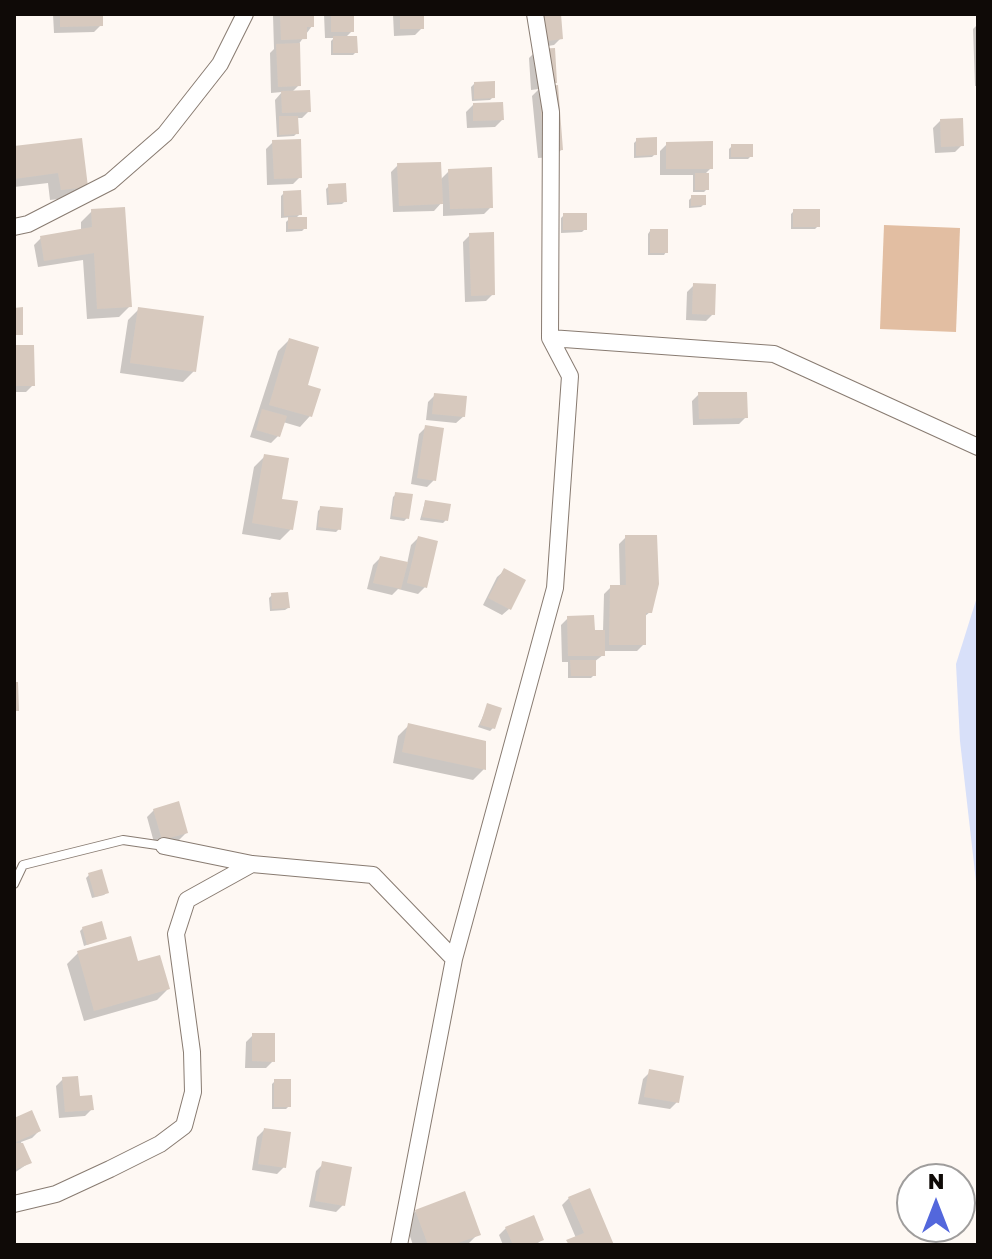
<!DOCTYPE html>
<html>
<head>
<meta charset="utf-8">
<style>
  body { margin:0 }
  #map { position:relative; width:992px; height:1259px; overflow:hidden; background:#fef8f3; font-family:"Golos Text",sans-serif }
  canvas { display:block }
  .frame { position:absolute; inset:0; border:16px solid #0f0a07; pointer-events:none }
  .north { position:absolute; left:896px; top:1163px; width:80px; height:80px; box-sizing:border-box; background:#fff; border:2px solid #9f9d9c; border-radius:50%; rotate:0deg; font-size:22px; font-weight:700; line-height:32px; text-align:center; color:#0f0a07 }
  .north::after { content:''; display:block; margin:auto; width:28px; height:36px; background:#5367dc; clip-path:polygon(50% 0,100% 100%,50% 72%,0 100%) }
</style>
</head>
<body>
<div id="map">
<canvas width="992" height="1259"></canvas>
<div class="frame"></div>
<div class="north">N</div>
</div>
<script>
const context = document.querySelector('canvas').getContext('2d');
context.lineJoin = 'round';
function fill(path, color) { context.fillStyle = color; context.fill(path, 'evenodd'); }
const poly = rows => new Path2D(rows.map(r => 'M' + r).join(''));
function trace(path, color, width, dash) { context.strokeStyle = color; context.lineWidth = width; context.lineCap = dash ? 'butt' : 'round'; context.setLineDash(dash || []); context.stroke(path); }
fill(poly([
  [884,225,960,228,956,332,880,329]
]), '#e2bea2');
fill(poly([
  [978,594,978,899,960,741,956,664]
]), '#d8e0f9');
fill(poly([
  [53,14,101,14,101,25,94,32,54,33],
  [312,14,312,26,298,45,299,85,292,92,309,111,302,118,296,118,297,133,294,136,277,137,275,100,282,92,271,93,270,53,274,49,273,15],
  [324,14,352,14,352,31,345,38,356,52,353,55,331,55,331,41,334,38,325,38],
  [393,14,422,14,422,28,415,35,394,36],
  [559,14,561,38,554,45,542,47,561,150,554,157,538,158,532,96,539,89,531,90,529,58,540,47],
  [978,24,978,86,975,86,973,29],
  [474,84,493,97,490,100,472,101,471,87],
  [473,105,502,120,495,127,467,128,466,112],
  [940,121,962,145,955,152,935,153,933,128],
  [637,140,655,154,652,157,634,158,634,143],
  [273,142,300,177,293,184,267,185,266,149],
  [667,144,711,168,704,175,707,189,704,192,693,192,693,175,660,175,660,151],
  [732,146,751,156,748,159,729,159,729,149],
  [14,148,86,186,75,197,50,200,48,183,14,187],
  [398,165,440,180,449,171,491,207,484,214,443,216,443,201,434,211,393,212,391,172],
  [329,186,345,201,342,204,327,205,326,189],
  [284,193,300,214,295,219,305,228,302,231,286,232,286,222,291,217,281,218,281,196],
  [692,197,704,204,701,207,689,208,689,200],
  [92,211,130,306,119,317,87,319,83,260,38,267,34,245,41,238,81,231,81,222],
  [794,211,818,226,815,229,791,229,791,214],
  [564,215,585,229,582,232,561,233,561,218],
  [650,231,666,252,664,255,648,255,648,234],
  [470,235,493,294,486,301,465,302,463,242],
  [694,285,713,314,706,321,686,320,687,292],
  [139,309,194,371,183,382,120,373,128,320],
  [289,340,305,386,310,416,300,427,283,422,278,436,271,443,250,437,278,351],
  [14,347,33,385,26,392,14,392],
  [699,394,746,417,739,424,693,425,692,401],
  [435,395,464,416,456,423,426,420,428,402],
  [426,427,434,480,427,487,411,484,419,434],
  [265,456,291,529,280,540,242,534,254,467],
  [396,494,407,518,404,521,390,519,393,497],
  [425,502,446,520,443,523,420,520],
  [321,508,339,529,336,532,316,530,318,511],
  [626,537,650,612,644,617,644,644,637,651,603,651,603,655,594,662,594,675,591,678,568,678,568,662,562,662,561,625,568,618,593,632,603,632,604,594,611,587,620,587,619,544],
  [418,538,425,587,418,594,398,589,392,595,367,589,373,565,380,558,407,564,411,545],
  [504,571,509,609,502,615,483,605,497,577],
  [272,595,288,608,285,610,270,611,269,598],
  [488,705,493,728,490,731,478,727],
  [409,725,484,769,473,780,393,763,398,736],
  [154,810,186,833,179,840,155,846,147,817],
  [89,875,107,892,104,895,92,898,86,878],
  [83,928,105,938,84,946,80,931],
  [78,953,137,964,168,989,157,1000,84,1021,67,964],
  [253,1035,273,1061,266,1068,245,1068,246,1042],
  [650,1072,677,1102,670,1109,638,1104,643,1079],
  [63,1079,78,1098,92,1109,85,1116,59,1118,56,1086],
  [275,1081,289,1106,286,1109,272,1109,272,1084],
  [14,1120,39,1131,32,1138,21,1142,29,1163,14,1173],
  [264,1130,284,1167,277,1174,252,1170,257,1137],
  [323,1164,343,1205,336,1212,309,1207,316,1171],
  [569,1198,612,1245,564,1245,576,1238,562,1205],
  [416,1211,478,1234,467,1245,413,1245,405,1222],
  [506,1228,542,1239,536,1245,503,1245,499,1235]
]), '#0003');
fill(poly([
  [60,14,103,14,103,26,60,27],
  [280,14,314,14,314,27,307,27,307,39,281,40],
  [331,14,354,14,354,32,331,32],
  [400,14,424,14,424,29,400,29],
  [536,14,561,14,563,39,540,42],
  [333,36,357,36,358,53,333,53],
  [300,43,301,86,278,87,276,44],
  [555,48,557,83,538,84,535,49],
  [495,81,495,98,474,99,474,82],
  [558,85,563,150,544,152,539,87],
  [310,90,311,112,282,113,281,91],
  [503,102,504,120,473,121,473,103],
  [279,116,298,116,299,134,279,135],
  [963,118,964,146,941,147,940,119],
  [657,137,657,155,636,156,636,138],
  [82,138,88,187,61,190,58,173,14,179,14,146],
  [301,139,302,178,274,179,272,140],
  [713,141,713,169,666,169,666,142],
  [731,144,753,144,753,157,731,157],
  [441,162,443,204,399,206,397,163],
  [492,167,493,208,450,209,448,169],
  [695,173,709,173,709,190,695,190],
  [346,183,347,202,329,203,328,184],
  [301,190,302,215,284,216,283,191],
  [691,195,706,195,706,205,691,206],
  [125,207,132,307,97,309,94,253,44,261,40,236,92,227,91,209],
  [793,209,820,209,820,227,793,227],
  [563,213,587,213,587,230,563,230],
  [288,217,307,217,307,229,288,229],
  [650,229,668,229,668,253,650,253],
  [494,232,495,295,471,296,469,233],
  [693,283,716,284,715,315,692,314],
  [23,307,23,335,14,335,14,308],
  [138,307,204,316,196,372,130,363],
  [289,338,319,347,308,385,321,389,312,417,269,405],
  [14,345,34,345,35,386,14,386],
  [698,392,747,392,748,418,699,419],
  [434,393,467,396,465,417,432,414],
  [262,409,287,416,280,437,256,430],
  [425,425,444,428,436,481,417,478],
  [264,454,289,458,282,499,298,501,293,530,252,523],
  [395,492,413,494,409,519,392,516],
  [425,500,451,504,448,521,422,517],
  [320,506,343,508,341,530,318,527],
  [625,535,657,535,659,584,652,613,646,613,646,645,609,645,610,585,626,585],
  [418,536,438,541,427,588,407,583],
  [380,556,408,562,401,589,373,583],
  [504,568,526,580,511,610,488,598],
  [288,592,290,608,272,609,271,593],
  [594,615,595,630,605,630,605,656,568,656,567,616],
  [570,660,596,660,596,676,571,676],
  [14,682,18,682,19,711,14,711],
  [487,703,502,708,495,729,480,725],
  [408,723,486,741,486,770,402,752],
  [179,801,188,833,162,840,153,809],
  [102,869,109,893,95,897,88,873],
  [102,921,107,939,87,945,82,927],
  [131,936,138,961,160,955,170,989,94,1011,77,951],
  [252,1033,275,1033,275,1062,252,1061],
  [649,1069,684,1076,679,1103,644,1097],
  [78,1076,80,1096,92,1095,94,1110,65,1112,62,1077],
  [274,1079,291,1079,291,1107,274,1107],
  [32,1110,41,1131,14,1143,14,1118],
  [264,1128,291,1132,286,1168,258,1164],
  [14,1143,23,1143,32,1163,14,1170],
  [322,1161,352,1167,345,1206,315,1201],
  [590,1188,614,1245,569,1245,566,1240,584,1233,568,1197],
  [465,1191,481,1235,452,1245,428,1245,415,1210],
  [534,1215,544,1240,531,1245,513,1245,505,1227]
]), '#d7c9be');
const service = poly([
  [14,884,23,865,123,840,164,846]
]);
const minor = poly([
  [14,227,28,224,110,182,165,134,220,64,245,14],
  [550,338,774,354,978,447],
  [164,846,252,864,373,875,454,959],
  [14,1204,56,1194,110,1169,160,1144,184,1126,193,1092,192,1052,176,934,187,900,252,864],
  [399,1245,454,959,555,588,570,376,550,338,551,112,535,14]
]);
trace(service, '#887b71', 10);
trace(minor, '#887b71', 18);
trace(service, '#fff', 8);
trace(minor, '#fff', 16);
</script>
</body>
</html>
